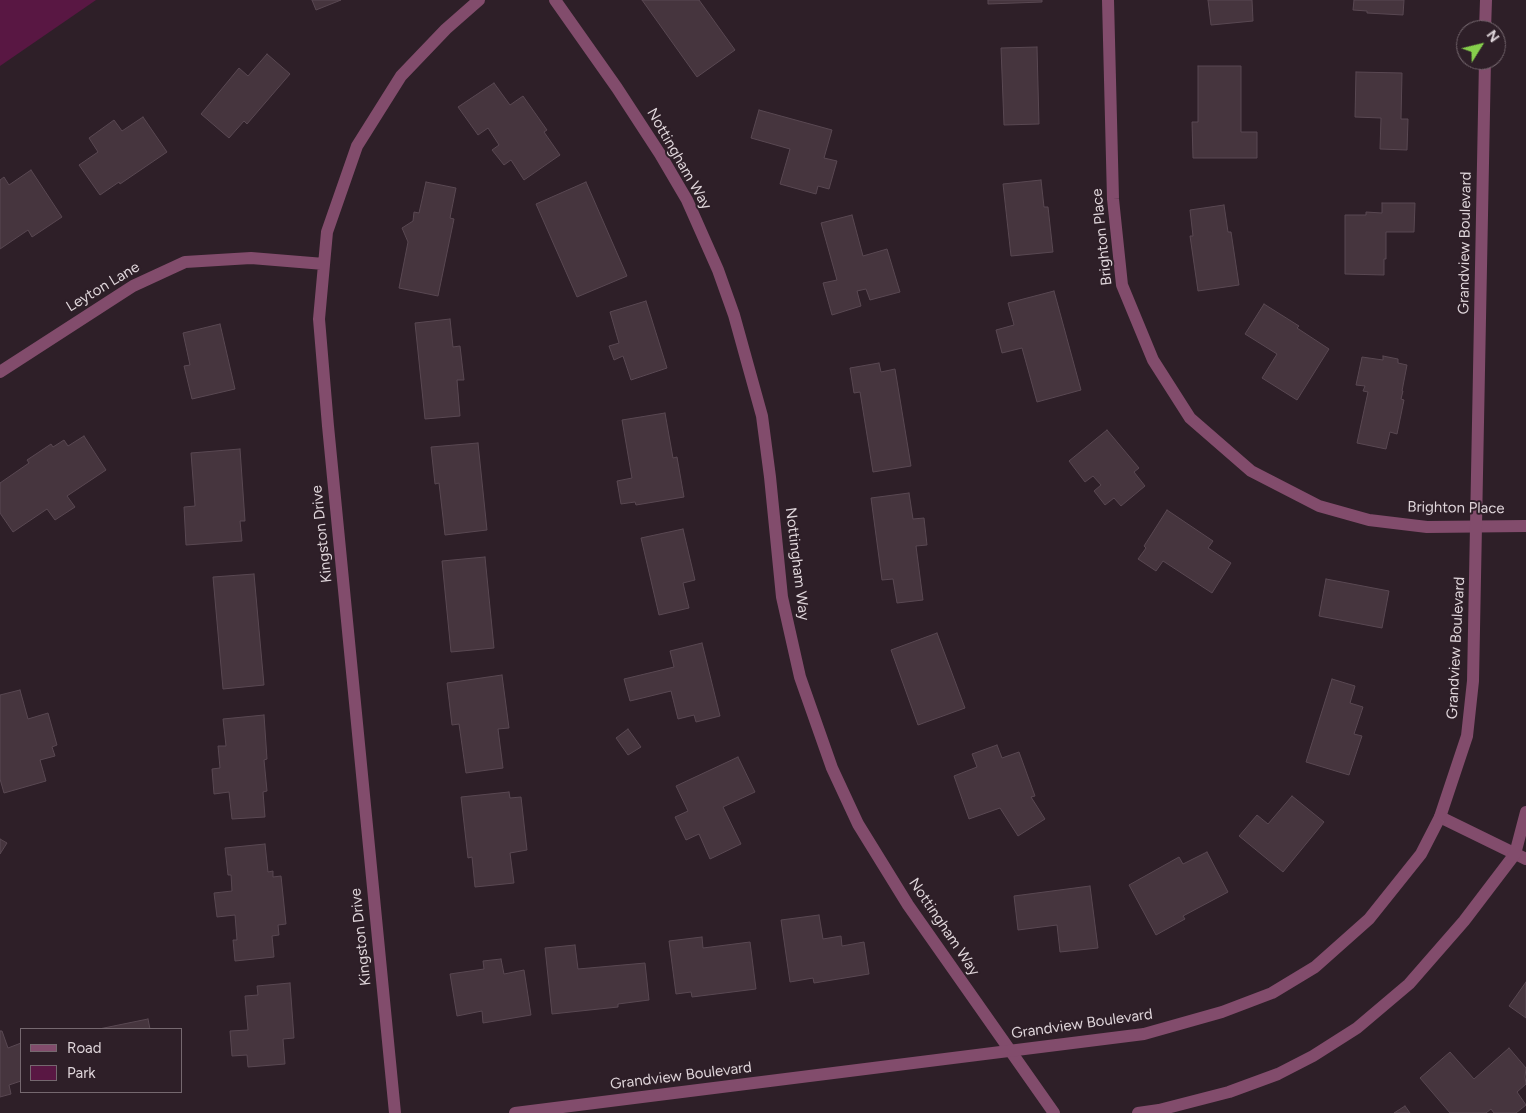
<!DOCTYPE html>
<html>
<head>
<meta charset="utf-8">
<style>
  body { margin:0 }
  #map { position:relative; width:1526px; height:1113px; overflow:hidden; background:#2e1f28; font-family:Figtree,sans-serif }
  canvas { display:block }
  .legend { position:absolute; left:20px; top:1028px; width:162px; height:65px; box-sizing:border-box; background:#2e1f28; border:1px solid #75686f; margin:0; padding:6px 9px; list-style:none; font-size:15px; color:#dfd5da }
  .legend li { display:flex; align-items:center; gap:10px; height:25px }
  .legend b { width:25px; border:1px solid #75686f }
  .north { position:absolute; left:1456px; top:20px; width:50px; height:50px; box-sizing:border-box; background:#2e1f28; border:1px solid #75686f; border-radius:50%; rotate:54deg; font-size:14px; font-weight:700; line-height:20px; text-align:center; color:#dfd5da }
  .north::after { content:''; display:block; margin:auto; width:18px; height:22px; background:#86cf4c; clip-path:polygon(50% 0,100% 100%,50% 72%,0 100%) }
</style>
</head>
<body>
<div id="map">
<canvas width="1526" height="1113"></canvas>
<ul class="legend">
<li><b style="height:6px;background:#824c6c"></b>Road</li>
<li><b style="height:14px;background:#591743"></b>Park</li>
</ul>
<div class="north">N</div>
</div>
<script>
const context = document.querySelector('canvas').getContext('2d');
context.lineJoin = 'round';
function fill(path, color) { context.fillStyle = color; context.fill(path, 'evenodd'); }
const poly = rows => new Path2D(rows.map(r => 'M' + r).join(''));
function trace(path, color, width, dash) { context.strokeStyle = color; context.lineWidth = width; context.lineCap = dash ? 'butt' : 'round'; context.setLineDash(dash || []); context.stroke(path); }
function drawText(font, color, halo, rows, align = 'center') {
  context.font = font + ' Figtree,sans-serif'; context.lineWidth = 4; context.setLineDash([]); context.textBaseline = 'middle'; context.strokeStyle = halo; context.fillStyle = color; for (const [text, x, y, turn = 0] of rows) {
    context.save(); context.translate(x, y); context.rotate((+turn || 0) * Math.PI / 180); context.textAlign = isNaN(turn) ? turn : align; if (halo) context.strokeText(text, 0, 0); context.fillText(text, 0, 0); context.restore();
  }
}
fill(poly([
  [0,0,96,0,0,66]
]), '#591743');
const building = poly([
  [312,0,341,0,316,10,312,0],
  [642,0,699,0,735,50,697,77,642,0],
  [988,0,1042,0,1042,2,988,4,988,0],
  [1208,0,1252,0,1253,21,1211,25,1208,0],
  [1354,0,1404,0,1403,15,1367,13,1367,11,1353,10,1354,0],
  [1037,47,1039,124,1004,125,1001,48,1037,47],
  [267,54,290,74,247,124,244,121,229,138,201,114,239,68,248,76,267,54],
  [1198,66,1241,66,1241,132,1257,132,1257,158,1193,158,1192,122,1198,122,1198,66],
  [1356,72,1402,73,1401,119,1408,119,1407,150,1380,149,1381,118,1355,117,1356,72],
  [494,83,510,105,523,96,547,130,544,132,560,155,524,180,511,160,504,165,492,150,499,145,488,128,478,135,458,107,494,83],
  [759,110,832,130,824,158,837,161,829,189,818,186,816,194,780,184,790,149,751,138,759,110],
  [143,117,167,152,120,184,119,182,100,195,79,165,98,152,89,138,114,120,122,131,143,117],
  [31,170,62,217,32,237,28,230,0,249,0,180,4,177,9,185,31,170],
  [1041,180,1044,207,1048,207,1053,252,1011,256,1003,184,1041,180],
  [426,182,456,188,450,218,454,219,438,296,399,288,408,242,402,228,413,221,414,212,419,213,426,182],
  [586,182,627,276,577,297,536,204,586,182],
  [1382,203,1415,203,1414,232,1386,232,1386,259,1384,259,1384,275,1345,274,1345,215,1366,215,1366,212,1382,213,1382,203],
  [1224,205,1228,232,1231,232,1239,285,1198,291,1190,236,1193,236,1190,210,1224,205],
  [852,215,863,256,887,249,900,292,870,300,866,289,857,291,861,306,832,315,823,283,837,280,821,223,852,215],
  [1054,291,1081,390,1037,402,1022,348,1002,353,996,330,1014,325,1008,303,1054,291],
  [646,301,667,368,631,380,623,356,614,360,609,346,619,343,610,312,646,301],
  [1264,304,1299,326,1297,328,1329,349,1297,400,1262,378,1277,354,1245,334,1264,304],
  [450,319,453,347,460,346,464,380,457,380,460,416,425,419,415,323,450,319],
  [220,324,235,389,192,399,184,366,190,365,183,333,220,324],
  [1383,356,1398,359,1398,363,1407,365,1402,391,1403,391,1401,399,1404,400,1397,434,1390,432,1386,449,1357,443,1368,392,1363,391,1365,386,1356,385,1362,357,1383,360,1383,356],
  [879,363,881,372,895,369,911,466,873,472,860,392,854,393,850,368,879,363],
  [665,413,673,458,677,457,684,497,636,505,635,502,621,504,617,481,632,478,622,420,665,413],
  [1107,430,1139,468,1134,472,1145,486,1121,506,1114,498,1105,505,1094,491,1101,485,1093,476,1085,482,1069,461,1107,430],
  [84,436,106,470,67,496,75,507,55,520,47,509,13,532,0,513,0,483,29,463,27,460,51,444,53,447,64,440,68,446,84,436],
  [478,443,487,530,445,535,439,483,435,484,431,447,478,443],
  [240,449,245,521,240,521,242,541,186,545,184,507,195,506,191,453,240,449],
  [909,493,913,519,924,518,927,545,916,546,923,600,897,603,893,579,882,580,871,498,909,493],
  [1167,510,1213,541,1208,548,1231,563,1212,593,1163,561,1156,571,1138,559,1146,548,1144,546,1167,510],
  [683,529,695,580,683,583,689,608,659,615,641,538,683,529],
  [485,557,494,648,451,652,442,561,485,557],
  [254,574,264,685,223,689,213,577,254,574],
  [1326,579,1389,591,1382,628,1319,616,1326,579],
  [937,633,965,708,918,725,891,650,937,633],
  [702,643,720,716,696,722,694,715,678,719,671,691,630,701,624,679,674,667,670,651,702,643],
  [502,675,509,728,498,729,503,768,466,773,459,724,452,725,447,683,502,675],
  [1332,679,1355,686,1350,703,1363,707,1354,734,1362,736,1349,775,1306,762,1332,679],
  [20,690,28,719,48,713,57,745,52,747,55,756,40,760,46,781,4,793,0,779,0,695,20,690],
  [264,715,267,759,264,760,267,791,263,792,265,817,232,819,229,792,214,794,212,769,220,768,218,746,226,746,223,719,264,715],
  [628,729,641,747,628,755,616,738,628,729],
  [997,745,1002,758,1019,752,1035,796,1031,797,1045,819,1018,836,1000,808,969,819,954,776,977,767,972,754,997,745],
  [738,757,755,792,723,807,741,844,710,859,699,834,686,840,675,817,688,811,676,786,738,757],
  [509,792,510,798,521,797,527,850,510,853,514,883,475,887,472,857,468,858,461,797,509,792],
  [1292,796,1324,822,1283,872,1239,836,1257,815,1268,824,1292,796],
  [0,839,7,843,0,854,0,839],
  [265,844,268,872,273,871,273,877,281,876,286,924,278,925,279,935,272,936,274,957,235,961,233,940,237,940,235,915,217,917,214,893,232,891,231,875,228,875,225,848,265,844],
  [1207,852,1228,892,1183,916,1185,919,1156,935,1129,885,1179,857,1183,864,1207,852],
  [1090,886,1098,948,1060,952,1057,925,1018,930,1014,896,1090,886],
  [819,915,823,939,841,936,842,946,864,942,869,974,814,983,813,978,790,982,781,920,819,915],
  [702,937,703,948,750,942,756,989,692,997,691,992,676,994,669,941,702,937],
  [575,945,578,969,645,963,649,1000,618,1004,618,1007,552,1014,545,948,575,945],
  [501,959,504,974,524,970,531,1015,483,1023,482,1011,457,1016,450,974,484,969,483,961,501,959],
  [1526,982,1526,1018,1509,1006,1526,982],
  [290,983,294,1038,283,1039,285,1064,248,1067,247,1055,232,1056,230,1031,248,1030,245,996,258,995,257,986,290,983],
  [148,1019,150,1029,99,1029,148,1019],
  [0,1031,2,1031,8,1048,21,1043,21,1081,9,1085,11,1094,0,1097,0,1031],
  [1509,1048,1526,1068,1525,1077,1526,1084,1517,1092,1526,1105,1516,1113,1494,1113,1491,1109,1486,1113,1450,1113,1420,1078,1450,1052,1474,1079,1509,1048],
  [1405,1106,1410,1113,1394,1113,1405,1106]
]);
fill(building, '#46353e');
trace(building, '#594852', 1);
trace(poly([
  [555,0,617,88,660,154,687,200,718,270,734,315,762,416,770,477,782,597,800,677,832,768,858,824,908,905,1054,1113],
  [1108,0,1113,199,1122,285,1153,360,1190,418,1251,471,1319,506,1369,520,1427,527,1526,526],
  [0,372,133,286,185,262,251,258,324,264],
  [1440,817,1526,859],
  [395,1113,328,426,319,319,327,232,357,146,401,76,446,29,479,0]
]), '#824c6c', 12);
trace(poly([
  [1485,30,1486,0],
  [515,1113,1144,1034,1222,1012,1272,993,1315,967,1369,919,1421,854,1440,817,1467,736,1473,681,1485,60],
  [1138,1113,1159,1110,1229,1092,1278,1074,1313,1056,1357,1028,1409,984,1464,921,1515,854,1526,812]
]), '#824c6c', 12);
drawText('15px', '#dfd5da', '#2e1f28', [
  ["Nottingham Way",679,159,60],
  ["Brighton Place",1102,237,-96],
  ["Grandview Boulevard",1465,243,-89],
  ["Leyton Lane",103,287,-31],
  ["Brighton Place",1456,508,1],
  ["Kingston Drive",322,534,-96],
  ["Nottingham Way",797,564,83],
  ["Grandview Boulevard",1456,648,-87],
  ["Nottingham Way",944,927,56],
  ["Kingston Drive",361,937,-96],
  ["Grandview Boulevard",1082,1024,-8],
  ["Grandview Boulevard",681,1076,-7]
]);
</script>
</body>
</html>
